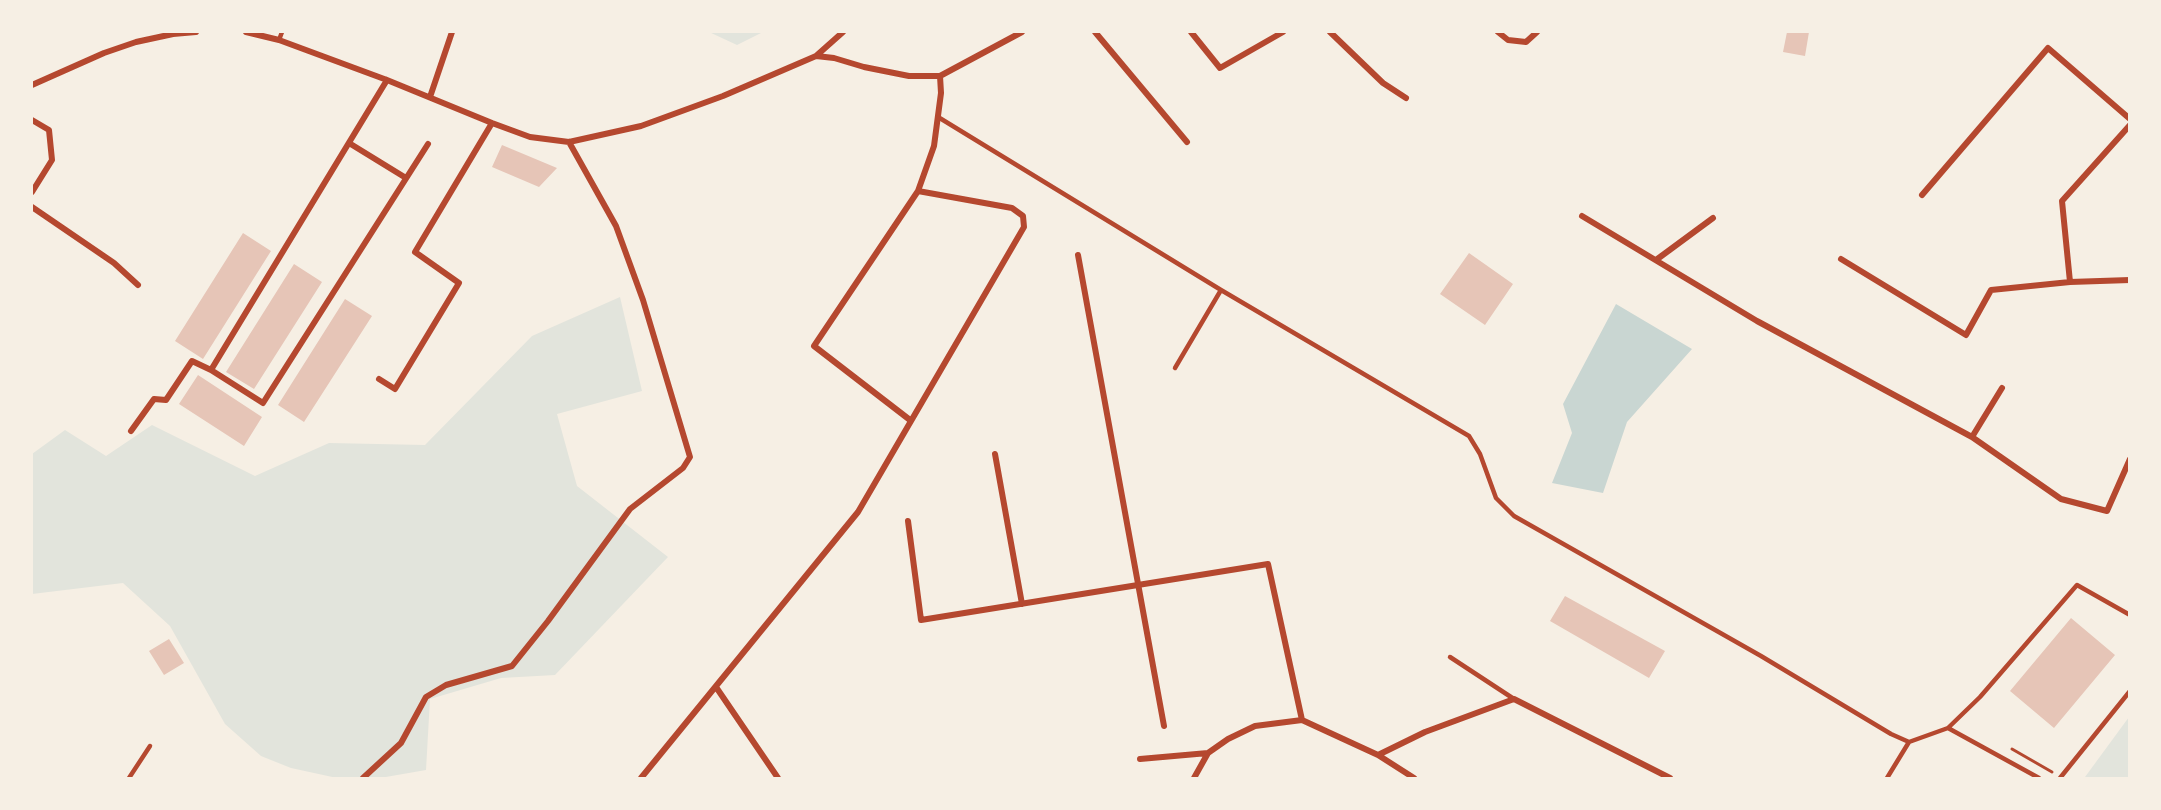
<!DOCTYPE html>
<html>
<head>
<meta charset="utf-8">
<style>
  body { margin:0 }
  #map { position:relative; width:2161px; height:810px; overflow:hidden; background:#f6efe4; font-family:"IBM Plex Sans",sans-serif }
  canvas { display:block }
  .frame { position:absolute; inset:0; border:33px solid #f6efe4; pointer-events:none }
</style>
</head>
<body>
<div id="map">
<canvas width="2161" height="810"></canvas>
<div class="frame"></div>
</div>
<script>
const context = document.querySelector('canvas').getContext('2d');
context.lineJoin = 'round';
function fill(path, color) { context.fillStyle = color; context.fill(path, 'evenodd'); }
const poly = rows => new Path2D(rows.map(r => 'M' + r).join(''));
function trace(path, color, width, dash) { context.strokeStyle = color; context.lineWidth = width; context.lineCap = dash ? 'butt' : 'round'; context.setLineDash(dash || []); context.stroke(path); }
fill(poly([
  [709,32,763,32,737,45],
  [620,297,642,391,557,414,577,486,668,557,555,675,501,678,430,699,426,770,380,778,337,778,291,768,261,756,225,724,170,626,123,583,32,594,32,454,65,430,106,456,152,425,255,476,329,443,425,445,532,336],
  [2129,717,2129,778,2085,777]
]), '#e2e4dc');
fill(poly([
  [1616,304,1692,349,1627,422,1603,493,1552,483,1572,433,1563,404]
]), '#c9d6d2');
fill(poly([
  [1787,32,1809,32,1805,56,1783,52],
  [502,145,557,168,539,187,492,167],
  [243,233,271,251,203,359,175,341],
  [1469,253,1513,284,1485,325,1440,294],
  [294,264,322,282,254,389,226,372],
  [345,299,372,316,304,422,278,405],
  [198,375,262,417,244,446,179,404],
  [1565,596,1665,651,1649,678,1550,621],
  [2071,618,2115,655,2054,728,2010,691],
  [169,639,184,663,164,675,149,651]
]), '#e6c5b7');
trace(poly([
  [2012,749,2052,772]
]), '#b5482f', 3);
trace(poly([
  [279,40,282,32],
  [938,117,1221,290,1469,436,1480,454,1496,498,1514,516,1761,656,1891,734,1909,742,1948,728,1980,697,2077,585,2130,615],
  [1175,368,1221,290],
  [1450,657,1514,699],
  [1948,728,2039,778],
  [129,778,150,746],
  [1887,778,1909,742],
  [2060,778,2130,691]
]), '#b5482f', 4.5);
trace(poly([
  [246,32,279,40,387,80,492,123,530,137,569,142,641,126,723,96,816,56,834,58,864,67,909,76,940,76,1022,32],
  [1095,32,1187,142],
  [1191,32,1220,68,1283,32],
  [1330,32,1383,83,1406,98],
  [1498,32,1508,40,1526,42,1537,32],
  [816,56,843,32],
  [32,85,104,53,136,42,173,34,196,32],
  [430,97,452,32],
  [32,120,49,130,52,160,32,192],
  [349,143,406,178],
  [1922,195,2048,48,2130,119],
  [32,207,114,263,138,285],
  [1582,216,1757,321,1972,437,2061,499,2107,511,2130,459],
  [1078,255,1164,726],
  [1841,259,1966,335,1991,290,2070,282,2130,280],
  [1656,260,1713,218],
  [2070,282,2062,201,2130,125],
  [211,370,387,80],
  [379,379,395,389,459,283,415,252,492,123],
  [910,420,814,346,918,191,934,146,941,93,940,76],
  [131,431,154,399,166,400,192,361,211,370,263,403,428,144],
  [1972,437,2002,388],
  [995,454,1022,604],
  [908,521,921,620,1268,564,1302,720],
  [716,687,778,778],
  [1378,755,1414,778],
  [1140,759,1208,753],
  [363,778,401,743,426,697,446,685,512,666,548,621,630,509,683,468,690,457,643,300,616,226,569,142],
  [641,778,858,512,1024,227,1023,216,1012,208,918,191],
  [1194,778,1208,753,1228,739,1255,726,1302,720,1378,755,1425,732,1514,699,1670,778]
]), '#b5482f', 6);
</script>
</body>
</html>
